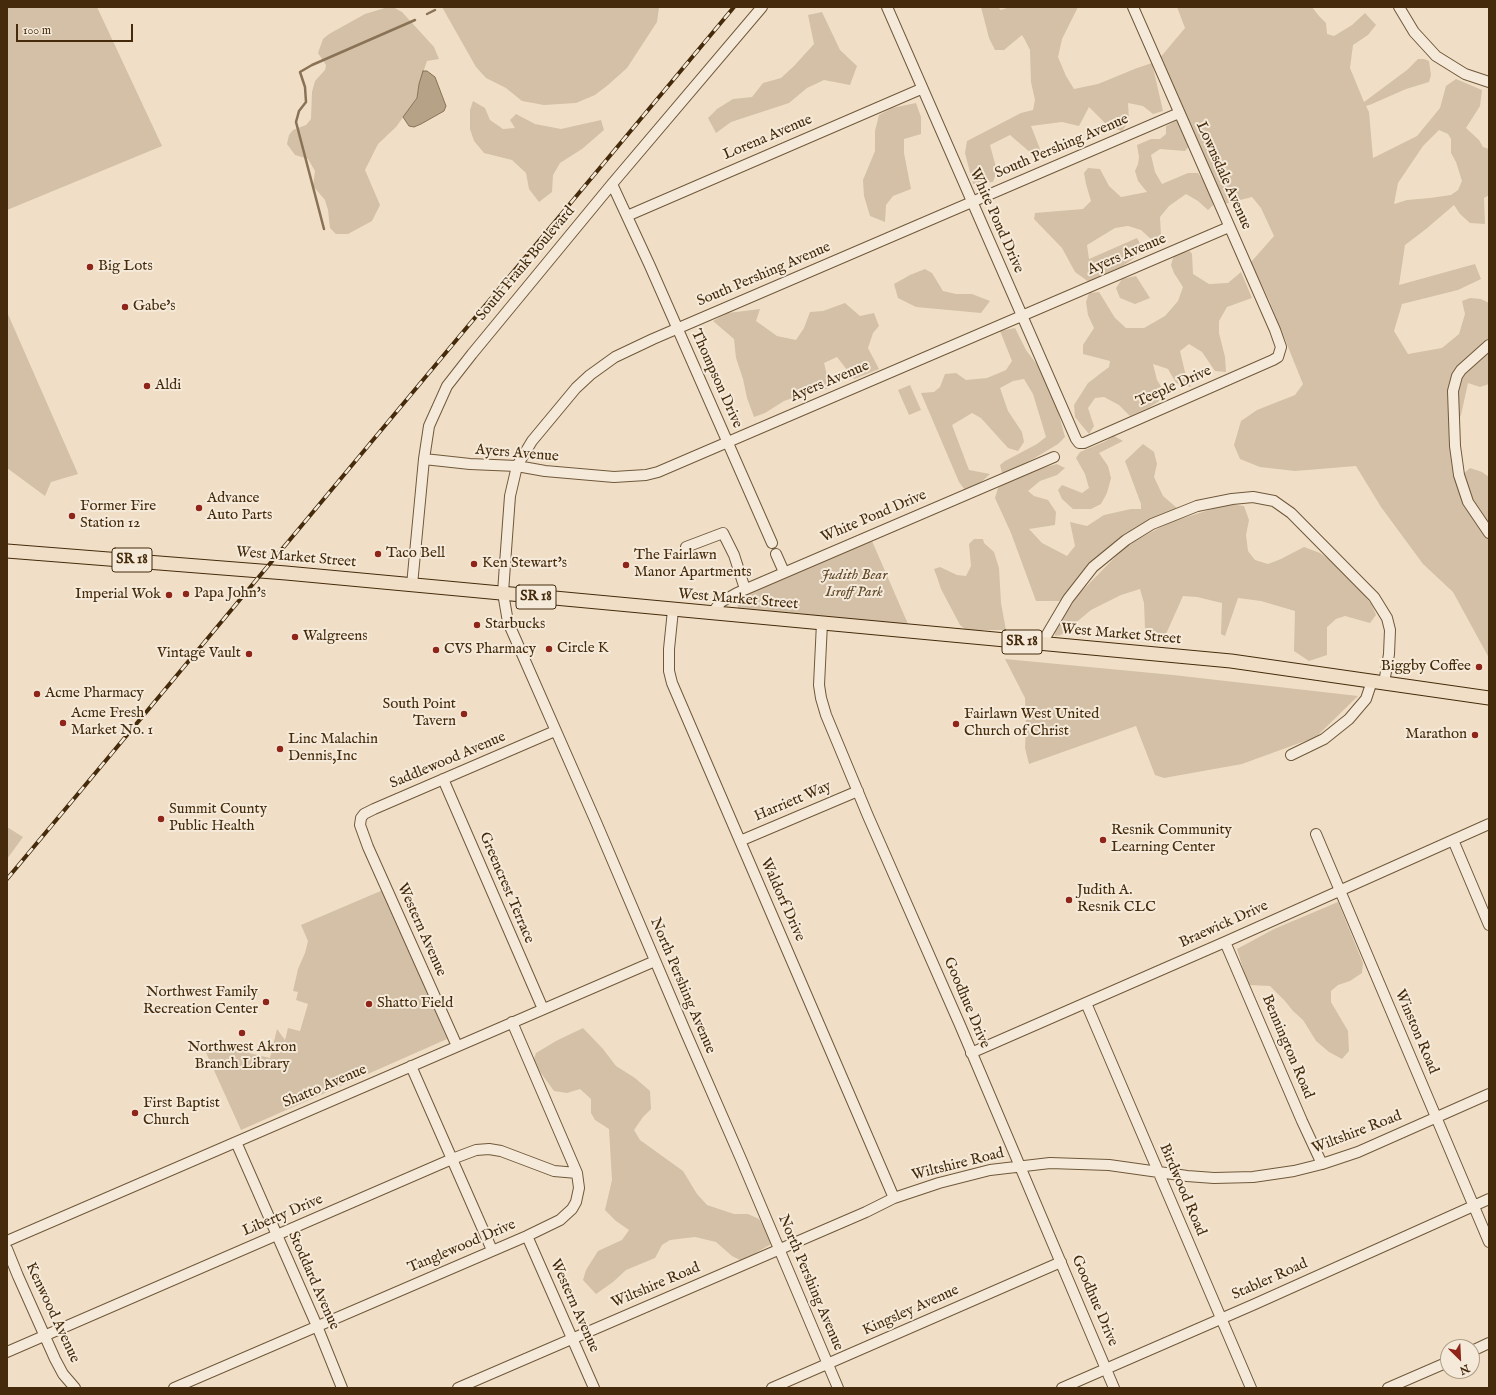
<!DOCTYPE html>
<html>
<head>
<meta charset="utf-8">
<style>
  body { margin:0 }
  #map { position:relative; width:1496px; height:1395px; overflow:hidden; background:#f0dfc6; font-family:"IM FELL English",serif }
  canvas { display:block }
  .frame { position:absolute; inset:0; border:8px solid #452b0b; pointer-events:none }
  .north { position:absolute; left:1440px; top:1339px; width:40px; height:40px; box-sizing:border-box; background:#f5eada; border:1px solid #af9e87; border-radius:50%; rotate:156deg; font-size:11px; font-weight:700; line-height:16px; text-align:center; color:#452b0b }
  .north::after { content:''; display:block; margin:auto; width:14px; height:18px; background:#8f2418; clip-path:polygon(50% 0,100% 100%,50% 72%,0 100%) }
  .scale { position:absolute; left:16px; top:24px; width:117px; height:18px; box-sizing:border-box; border:2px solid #452b0b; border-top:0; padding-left:5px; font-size:12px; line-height:14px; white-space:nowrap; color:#452b0b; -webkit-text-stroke:3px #f5eada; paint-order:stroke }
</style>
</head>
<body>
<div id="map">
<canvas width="1496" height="1395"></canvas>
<div class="frame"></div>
<div class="north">N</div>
<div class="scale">100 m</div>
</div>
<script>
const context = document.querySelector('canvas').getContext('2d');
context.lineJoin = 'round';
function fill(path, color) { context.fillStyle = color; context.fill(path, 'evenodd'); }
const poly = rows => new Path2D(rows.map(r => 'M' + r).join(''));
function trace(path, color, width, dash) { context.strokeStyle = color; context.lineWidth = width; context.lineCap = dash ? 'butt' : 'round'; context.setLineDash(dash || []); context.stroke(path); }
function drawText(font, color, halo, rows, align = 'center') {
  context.font = font + ' "IM FELL English",serif'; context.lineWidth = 4; context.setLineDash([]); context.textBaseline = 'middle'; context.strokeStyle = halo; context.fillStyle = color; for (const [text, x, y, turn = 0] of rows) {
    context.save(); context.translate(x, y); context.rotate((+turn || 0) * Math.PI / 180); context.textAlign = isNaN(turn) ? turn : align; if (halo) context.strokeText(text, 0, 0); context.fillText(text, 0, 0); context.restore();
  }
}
fill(poly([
  [7,7,97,7,162,146,7,210],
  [388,7,393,7,402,12,434,47,439,59,427,61,419,84,417,98,396,127,378,144,365,170,380,205,372,221,348,234,336,234,330,228,328,210,325,200,313,186,315,171,308,159,295,155,287,144,289,135,293,130,306,125,311,119,312,92,315,81,325,70,326,65,318,53,323,39,329,34,365,14],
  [442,7,659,7,657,22,627,68,608,85,595,95,576,103,544,105,522,101,506,88,486,78,476,67],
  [981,7,998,7,1001,10,1010,7,1078,7,1062,39,1058,57,1066,76,1074,89,1098,84,1137,68,1152,63,1163,111,1153,114,1143,106,1128,103,1129,121,1122,131,1109,127,1089,107,1079,126,1062,122,1031,126,1040,149,1039,160,1010,135,990,145,997,171,993,182,973,184,965,153,967,141,1021,113,1033,110,1035,100,1031,82,1030,50,1025,40,1022,35,1004,50,995,50,989,38],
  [1177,7,1312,7,1319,16,1326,23,1327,34,1334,36,1352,25,1365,13,1376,25,1368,35,1353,45,1350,68,1364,102,1407,70,1418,59,1424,59,1429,61,1431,75,1429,82,1406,89,1372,104,1366,106,1369,112,1373,158,1417,136,1440,108,1446,86,1456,79,1482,90,1480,106,1466,128,1479,140,1483,147,1489,149,1489,195,1484,198,1485,224,1470,223,1460,214,1454,205,1426,229,1405,245,1399,285,1475,264,1481,279,1458,290,1402,304,1394,331,1408,354,1442,348,1459,334,1465,314,1462,301,1470,298,1481,299,1489,303,1489,384,1480,387,1468,383,1461,415,1452,431,1453,455,1489,538,1489,658,1453,592,1423,564,1381,507,1356,466,1295,471,1260,467,1240,459,1234,445,1241,421,1257,410,1295,395,1303,384,1269,300,1251,262,1274,236,1261,208,1252,197,1224,204,1159,59,1185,28],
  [1439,130,1448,134,1451,139,1451,153,1456,162,1462,181,1458,190,1451,195,1430,198,1407,200,1394,204,1398,183,1423,146],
  [822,12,840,50,857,66,850,85,824,80,807,88,789,103,731,122,716,133,708,118,717,109,733,99,752,97,763,83,781,78,794,66,814,44,808,15],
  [473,101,485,108,490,120,503,129,515,128,510,120,516,114,535,124,561,129,601,120,604,130,582,149,560,163,553,175,552,192,539,202,529,189,526,173,512,160,484,153,474,141,470,129,470,110],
  [916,103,921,117,921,134,904,139,904,153,911,189,893,196,886,205,885,222,870,216,864,196,863,180,875,151,875,131,879,115,892,108],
  [1178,120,1189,146,1185,151,1160,149,1151,155,1155,172,1162,184,1188,173,1198,173,1211,191,1215,203,1208,210,1198,201,1186,194,1169,206,1160,217,1161,236,1153,241,1141,230,1128,226,1115,228,1087,245,1089,259,1137,238,1144,251,1120,268,1089,282,1075,272,1062,248,1034,219,1035,213,1083,209,1091,201,1086,184,1084,173,1088,168,1100,169,1109,186,1121,197,1147,192,1138,181,1135,171,1138,164,1139,157,1137,145,1151,139,1160,139,1166,134,1166,126],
  [1190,251,1192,254,1193,274,1209,284,1228,283,1241,272,1252,298,1227,307,1219,321,1219,333,1225,357,1226,372,1215,371,1202,352,1189,344,1180,351,1185,372,1191,387,1176,383,1168,369,1153,364,1157,380,1167,396,1148,408,1130,416,1119,405,1104,397,1095,398,1088,408,1094,426,1089,434,1075,417,1074,405,1088,383,1109,367,1110,361,1083,354,1083,345,1094,328,1088,315,1086,302,1089,293,1099,292,1115,318,1126,328,1144,328,1165,316,1178,301,1183,287,1174,273,1171,265,1173,258,1177,254],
  [925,269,932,273,943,291,956,294,972,294,990,301,981,313,916,307,898,298,894,284,910,275],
  [1136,276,1150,298,1135,304,1120,298,1116,288,1122,279],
  [845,303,860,316,874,313,879,326,873,333,868,348,879,369,854,379,837,357,824,363,830,388,801,395,784,401,765,413,754,417,747,398,743,379,736,358,734,339,713,321,728,313,760,309,756,321,777,336,796,340,804,328,810,312,823,311],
  [7,312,78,474,51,482,45,496,7,468],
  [1015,328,1026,350,1038,366,1046,382,1056,404,1065,437,1058,444,1033,459,1012,470,1002,473,1000,465,1005,461,1037,444,1046,437,1033,394,1024,379,1013,381,1000,388,1008,411,1022,432,1024,442,1018,451,1008,448,981,418,972,413,952,425,969,470,990,474,980,483,965,490,959,482,921,393,934,392,940,387,945,374,956,373,966,380,987,378,1006,370,1012,361,1000,331],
  [910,385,921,410,909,415,898,390],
  [1114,436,1123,441,1099,453,1108,466,1111,478,1107,493,1101,504,1091,509,1073,509,1062,499,1058,490,1062,485,1082,493,1089,488,1085,474,1076,458,1080,452,1104,442],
  [1143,444,1154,452,1157,464,1154,477,1163,496,1177,508,1181,507,1118,542,1094,559,1060,601,1036,601,1011,533,995,498,998,488,1017,475,1057,464,1065,468,1057,475,1040,481,1028,491,1034,496,1048,500,1056,512,1055,525,1029,529,1042,543,1067,556,1075,546,1070,522,1087,526,1104,515,1131,509,1141,509,1141,504,1125,461],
  [1470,468,1482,472,1489,477,1489,529,1476,511,1462,475],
  [1229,504,1244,506,1249,520,1246,535,1248,551,1255,560,1268,564,1281,559,1304,547,1320,553,1333,562,1357,586,1372,605,1376,615,1370,623,1345,616,1336,619,1327,627,1327,655,1309,661,1294,651,1295,611,1261,601,1238,598,1225,636,1221,634,1222,603,1197,597,1183,596,1166,634,1155,644,1145,629,1144,603,1140,589,1121,595,1091,610,1061,635,1055,636,1055,628,1078,595,1126,546,1170,522],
  [974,539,983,539,984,543,994,552,999,568,1001,603,1006,630,966,630,960,625,941,589,937,577,934,569,940,567,957,575,966,576,971,566,969,544],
  [872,541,908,624,738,608,737,601,739,598],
  [1005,659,1173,675,1358,696,1316,737,1242,764,1164,778,1155,775,1136,726,1029,764,1025,748,1026,725,1025,698],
  [7,827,23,837,7,859],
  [383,890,447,1039,241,1130,203,1046,203,1042,270,1058,277,1029,285,1040,288,1028,300,1031,308,1004,296,1000,298,992,293,991,298,969,305,953,308,941,301,925],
  [1338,902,1363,963,1362,973,1350,981,1338,985,1331,991,1331,1002,1348,1031,1349,1051,1342,1059,1329,1052,1316,1041,1303,1020,1293,1011,1285,1001,1270,986,1248,985,1237,949,1274,929],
  [583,1028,603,1049,616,1066,635,1078,650,1091,651,1109,643,1117,634,1130,640,1140,683,1171,697,1194,707,1205,734,1214,748,1214,759,1219,773,1243,742,1261,732,1256,716,1242,695,1237,670,1240,662,1245,655,1258,626,1270,613,1282,596,1294,583,1280,586,1270,598,1251,622,1240,629,1230,616,1221,605,1210,612,1180,609,1129,595,1120,591,1113,591,1099,580,1089,567,1093,554,1091,533,1062,536,1053,556,1041]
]), '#d3c0a6');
const water = poly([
  [423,71,427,71,435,77,446,106,444,111,421,124,414,127,409,126,403,117,417,98,419,84,423,71]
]);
fill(water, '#b6a286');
trace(water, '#897255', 1);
trace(poly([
  [427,14,435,10],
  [324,229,296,122,299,111,306,102,305,87,300,72,312,65,415,20]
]), '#897255', 2.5);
const minor = poly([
  [887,7,1076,439,1079,443,1084,443,1273,360,1278,357,1281,347,1275,330,1133,7],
  [1399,7,1414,32,1436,56,1465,74,1489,82],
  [612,184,650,266,772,543],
  [627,216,921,89],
  [1489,345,1461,370,1457,376,1453,391,1455,446,1459,475,1468,502,1489,533],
  [424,459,470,464,517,466,545,471,614,477,646,475,658,472,1229,227],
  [686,547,723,533,734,555,745,589],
  [776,554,784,572],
  [412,585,424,459,429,426,447,386,472,354,612,184,762,7],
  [673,610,669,649,669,671,672,683,894,1198],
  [712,613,721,602,737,593,1054,457],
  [822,623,819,685,821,698,826,715,868,816,960,1025,1114,1388],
  [1042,643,1068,599,1093,567,1126,540,1152,524,1197,506,1232,499,1253,497,1274,501,1291,513,1374,597,1387,618,1390,630,1389,654,1384,683],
  [1291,755,1324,739,1349,719,1366,699,1372,681],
  [443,779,543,1009],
  [1316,834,1489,1242],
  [1453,840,1489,925],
  [740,841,858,791],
  [1225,942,1302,1121,1322,1164],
  [1086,1003,1251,1388],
  [457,1046,368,847,360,825,361,818,364,814,374,809,555,731],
  [971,1053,1225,942,1489,824],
  [411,1066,492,1250],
  [236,1142,317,1326,342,1388],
  [527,1236,594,1388],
  [7,1241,655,961],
  [7,1249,18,1276,55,1359,63,1374,75,1388],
  [1472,1351,1489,1343],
  [7,1352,452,1159,476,1150,489,1149,501,1151,554,1171,577,1173],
  [174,1388,527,1236,560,1220,572,1209,576,1202,579,1188,577,1173,512,1022],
  [458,1388,866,1212,894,1198,939,1183,990,1170,1050,1163,1109,1165,1187,1176,1214,1178,1253,1177,1294,1171,1322,1164,1358,1152,1489,1094],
  [772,1388,1061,1262],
  [838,1388,741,1159,686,1033,596,822,508,622,503,593,505,564,510,496,517,466,532,441,576,388,590,375,615,357,653,339,1179,113],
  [1062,1388,1255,1304,1489,1199],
  [1388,1388,1448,1362]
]);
const major = poly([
  [7,551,286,573,1231,661,1489,698]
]);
trace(minor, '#70583a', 12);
trace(major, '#452b0b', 15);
trace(minor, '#f5eada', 10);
trace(major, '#f0dfc6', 13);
const rail = poly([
  [7,879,734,7]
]);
trace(rail, '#452b0b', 4);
trace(rail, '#f5eada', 2.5, [8]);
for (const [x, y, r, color] of [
  [90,267,4,"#8f2418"],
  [125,307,4,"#8f2418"],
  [147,386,4,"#8f2418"],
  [199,508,4,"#8f2418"],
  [72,516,4,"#8f2418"],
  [378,554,4,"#8f2418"],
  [474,564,4,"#8f2418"],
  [626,565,4,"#8f2418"],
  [186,594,4,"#8f2418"],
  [169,595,4,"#8f2418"],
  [477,625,4,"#8f2418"],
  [295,637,4,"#8f2418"],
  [549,649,4,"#8f2418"],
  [436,650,4,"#8f2418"],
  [249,654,4,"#8f2418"],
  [1479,667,4,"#8f2418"],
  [37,694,4,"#8f2418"],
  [464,714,4,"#8f2418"],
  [63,723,4,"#8f2418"],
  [956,724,4,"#8f2418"],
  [1475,735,4,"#8f2418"],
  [280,749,4,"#8f2418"],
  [161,819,4,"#8f2418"],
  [1103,840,4,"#8f2418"],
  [1069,900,4,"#8f2418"],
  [266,1002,4,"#8f2418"],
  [369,1004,4,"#8f2418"],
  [242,1033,4,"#8f2418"],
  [135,1113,4,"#8f2418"]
]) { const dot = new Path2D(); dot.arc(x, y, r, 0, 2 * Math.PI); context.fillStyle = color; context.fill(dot); trace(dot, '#f5eada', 1.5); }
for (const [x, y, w] of [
  [132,560,40],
  [536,597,40],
  [1022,642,40]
]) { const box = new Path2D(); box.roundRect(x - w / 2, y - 12, w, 24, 3); context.fillStyle = '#f5eada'; context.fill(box); trace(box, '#452b0b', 1); }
drawText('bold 14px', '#452b0b', null, [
  ["SR 18",132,560],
  ["SR 18",536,597],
  ["SR 18",1022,642]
]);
drawText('15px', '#452b0b', '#f5eada', [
  ["Lorena Avenue",768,138,-23],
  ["South Pershing Avenue",1062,147,-23],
  ["Lownsdale Avenue",1223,176,66],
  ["White Pond Drive",996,221,66],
  ["Ayers Avenue",1127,255,-23],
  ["South Frank Boulevard",526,264,-50],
  ["South Pershing Avenue",764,275,-23],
  ["Thompson Drive",716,379,66],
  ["Ayers Avenue",830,382,-23],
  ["Teeple Drive",1174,387,-24],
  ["Ayers Avenue",517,454,5],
  ["White Pond Drive",874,517,-23],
  ["West Market Street",296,558,5],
  ["West Market Street",738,600,5],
  ["West Market Street",1121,635,5],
  ["Saddlewood Avenue",448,761,-23],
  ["Harriett Way",793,802,-23],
  ["Greencrest Terrace",506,888,67],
  ["Waldorf Drive",782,900,66],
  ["Braewick Drive",1224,925,-24],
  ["Western Avenue",421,930,66],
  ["North Pershing Avenue",682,986,67],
  ["Goodhue Drive",966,1003,67],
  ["Winston Road",1416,1032,67],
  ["Bennington Road",1287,1047,67],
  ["Shatto Avenue",325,1087,-23],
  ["Wiltshire Road",1357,1133,-21],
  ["Wiltshire Road",958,1165,-14],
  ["Birdwood Road",1182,1190,67],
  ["Liberty Drive",283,1216,-23],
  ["Tanglewood Drive",462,1247,-23],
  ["Stabler Road",1270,1280,-24],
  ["Stoddard Avenue",313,1281,66],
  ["North Pershing Avenue",810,1283,67],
  ["Wiltshire Road",656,1286,-23],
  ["Goodhue Drive",1094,1301,67],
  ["Western Avenue",574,1306,66],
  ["Kingsley Avenue",911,1311,-24],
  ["Kenwood Avenue",52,1313,65]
]);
drawText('15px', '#452b0b', '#f5eada', [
  ["Big Lots",98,267],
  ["Gabe's",133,307],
  ["Aldi",155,386],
  ["Advance",207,499],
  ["Auto Parts",207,516],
  ["Former Fire",80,507],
  ["Station 12",80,524],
  ["Taco Bell",386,554],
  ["The Fairlawn",634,556],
  ["Manor Apartments",634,573],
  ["Ken Stewart's",482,564],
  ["Papa John's",194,594],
  ["Imperial Wok",161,595,"right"],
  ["Starbucks",485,625],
  ["Walgreens",303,637],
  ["Circle K",557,649],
  ["CVS Pharmacy",444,650],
  ["Vintage Vault",241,654,"right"],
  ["Biggby Coffee",1471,667,"right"],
  ["Acme Pharmacy",45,694],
  ["South Point",456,705,"right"],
  ["Tavern",456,722,"right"],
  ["Acme Fresh",71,714],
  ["Market No. 1",71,731],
  ["Fairlawn West United",964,715],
  ["Church of Christ",964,732],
  ["Marathon",1467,735,"right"],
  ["Linc Malachin",288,740],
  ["Dennis,Inc",288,757],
  ["Summit County",169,810],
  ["Public Health",169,827],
  ["Resnik Community",1111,831],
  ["Learning Center",1111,848],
  ["Judith A.",1077,891],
  ["Resnik CLC",1077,908],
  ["Northwest Family",258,993,"right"],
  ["Recreation Center",258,1010,"right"],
  ["Shatto Field",377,1004],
  ["Northwest Akron",242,1048,"center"],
  ["Branch Library",242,1065,"center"],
  ["First Baptist",143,1104],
  ["Church",143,1121]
], 'left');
drawText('italic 15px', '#61492a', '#f5eada', [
  ["Judith Bear",854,576],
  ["Isroff Park",854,593]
]);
</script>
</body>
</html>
